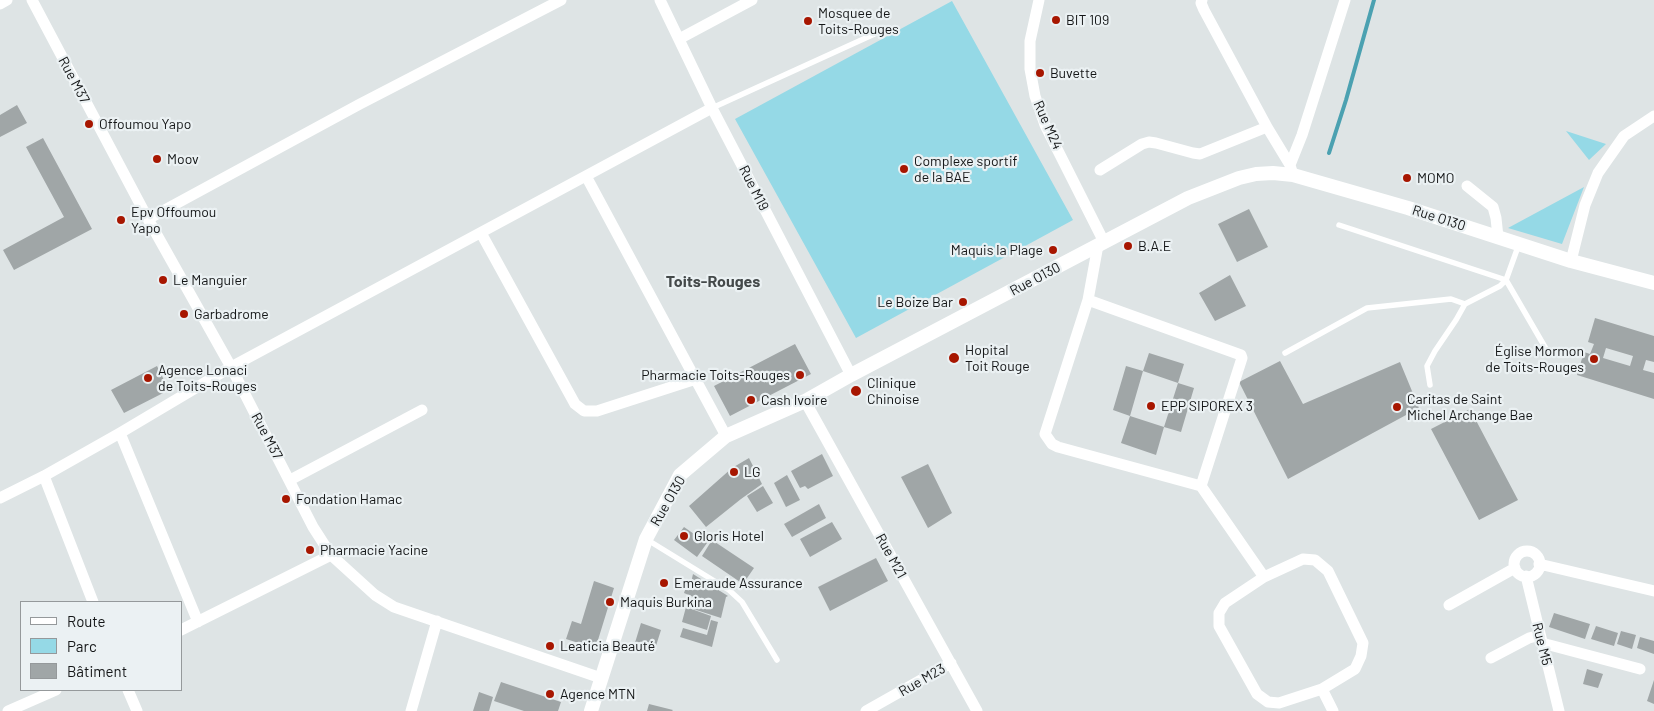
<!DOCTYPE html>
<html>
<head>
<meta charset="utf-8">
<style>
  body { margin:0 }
  #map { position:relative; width:1654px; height:711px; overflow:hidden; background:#dee4e5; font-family:Barlow,sans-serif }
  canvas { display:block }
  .legend { position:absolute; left:20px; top:601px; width:162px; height:90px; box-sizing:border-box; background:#ebf1f3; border:1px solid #95999b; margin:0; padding:6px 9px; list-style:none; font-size:15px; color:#141617 }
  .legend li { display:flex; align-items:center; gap:10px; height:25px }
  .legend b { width:25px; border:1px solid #95999b }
</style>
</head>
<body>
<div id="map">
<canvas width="1654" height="711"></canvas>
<ul class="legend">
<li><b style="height:6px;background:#fff"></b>Route</li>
<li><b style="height:14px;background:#95d9e6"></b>Parc</li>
<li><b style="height:14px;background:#a0a6a7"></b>Bâtiment</li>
</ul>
</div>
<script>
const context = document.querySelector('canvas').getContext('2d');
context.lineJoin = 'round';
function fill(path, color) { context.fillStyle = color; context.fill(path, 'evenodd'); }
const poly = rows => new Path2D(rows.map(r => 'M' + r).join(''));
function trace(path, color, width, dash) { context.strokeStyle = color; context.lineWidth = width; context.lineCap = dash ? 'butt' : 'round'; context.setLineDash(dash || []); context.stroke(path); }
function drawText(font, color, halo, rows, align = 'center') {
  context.font = font + ' Barlow,sans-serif'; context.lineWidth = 4.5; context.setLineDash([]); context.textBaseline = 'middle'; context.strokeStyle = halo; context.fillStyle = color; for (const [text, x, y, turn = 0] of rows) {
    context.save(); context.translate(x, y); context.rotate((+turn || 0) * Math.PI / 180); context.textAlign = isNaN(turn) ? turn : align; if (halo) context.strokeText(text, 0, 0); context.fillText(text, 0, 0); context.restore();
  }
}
fill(poly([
  [952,1,1073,220,856,338,735,119],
  [1566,131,1606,144,1589,160],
  [1584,187,1562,244,1508,228]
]), '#95d9e6');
trace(poly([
  [1329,153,1346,100,1374,0]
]), '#4ba1b1', 4);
fill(poly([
  [17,105,27,123,0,137,0,115],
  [43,138,92,229,14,270,3,250,64,217,26,147],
  [1249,209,1268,247,1237,262,1218,224],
  [1230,275,1246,306,1215,321,1199,293],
  [1595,318,1654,336,1654,362,1646,360,1643,370,1654,373,1654,399,1577,375,1584,352,1590,354,1594,344,1588,342],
  [1606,348,1633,356,1630,366,1603,358],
  [795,344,811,374,730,416,714,386],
  [1149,353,1184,364,1178,383,1194,388,1181,432,1164,427,1178,383,1143,371,1130,416,1113,410,1126,366,1143,371],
  [1280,361,1303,404,1400,362,1419,408,1288,479,1239,382],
  [157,366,169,390,124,413,111,390],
  [1470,409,1518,500,1479,520,1431,429],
  [1130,416,1164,427,1156,455,1121,443],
  [822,454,833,476,808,489,805,486,800,488,791,471],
  [749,458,762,484,741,499,706,527,689,506,732,468],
  [928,464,952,513,928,528,901,477],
  [787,475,800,500,786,507,774,483],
  [763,486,773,503,757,512,747,496],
  [819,504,826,518,792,537,784,524],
  [832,522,842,539,810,557,800,539],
  [684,527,707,543,697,557,674,540],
  [712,540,754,568,743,584,702,556],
  [876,558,888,581,830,611,818,587],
  [693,574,728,596,726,597,721,618,690,608,691,605,694,603,696,598,684,593,686,587,690,587],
  [594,581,614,588,598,640,591,647,566,639,572,621,581,624],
  [686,607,711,616,707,630,682,622],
  [1554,613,1590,624,1585,639,1549,627],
  [711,620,718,622,712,647,680,637,683,628,707,635],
  [641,623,661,630,654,652,634,646],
  [1596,626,1618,633,1614,646,1591,639],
  [1621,631,1636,635,1632,649,1617,644],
  [1640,637,1654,641,1654,654,1637,648],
  [1587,669,1603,674,1598,688,1583,684],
  [1654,680,1654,704,1647,701],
  [501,682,561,702,558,711,524,711,494,701],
  [479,692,493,697,489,711,473,711],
  [649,704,673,710,672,711,647,711]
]), '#a0a6a7');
trace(poly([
  [712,108,881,31],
  [1339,225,1506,280,1549,354],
  [1285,353,1367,308,1451,299,1465,304],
  [1430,385,1427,366,1435,351,1456,320,1465,304,1500,286,1506,280,1519,244],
  [646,539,729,590,742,602,777,660]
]), '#fff', 5.5);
trace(poly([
  [32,0,148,219,231,367,313,527,331,555,375,595,394,607,601,678],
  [660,0,712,108,851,375],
  [1039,0,1030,41,1030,69,1035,96,1045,125,1104,242],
  [1202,0,1201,3,1204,10,1267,127,1290,165,1293,175],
  [0,4,7,0],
  [679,39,752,0],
  [1290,165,1302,135,1345,0],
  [1100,170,1142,144,1149,142,1156,143,1193,153,1200,154,1267,127],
  [586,176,726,436],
  [1467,186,1493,207,1496,218,1498,237],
  [148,219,360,104,561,0],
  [481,233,575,404,584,411,597,411,696,379],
  [1571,261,1585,205,1598,173,1624,136,1654,116],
  [1088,300,1241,355,1242,358,1201,486,1058,447,1052,444,1045,434,1088,300],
  [1088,300,1098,245],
  [805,401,977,711],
  [120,433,198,622],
  [44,476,93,602],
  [290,480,422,410],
  [1201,486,1264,577],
  [0,498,44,476,120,433,231,367,712,108],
  '1514 564a13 13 0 1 1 26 0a13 13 0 1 1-26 0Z',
  [1303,559,1315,560,1328,571,1363,643,1361,656,1355,669,1322,689,1279,703,1268,702,1257,694,1219,626,1219,613,1225,603,1264,577,1303,559],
  [1539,564,1654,591],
  [1526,576,1559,711],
  [1449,605,1515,568],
  [181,630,331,555],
  [1542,643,1640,669],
  [1491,658,1529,638,1540,635],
  [1322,689,1333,711],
  [128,690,137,711],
  [8,711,56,690],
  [411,711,437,621],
  [866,711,951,663]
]), '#fff', 11);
trace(poly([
  [591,711,646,539,680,475,726,436,805,401,851,375,1188,198,1239,178,1256,174,1273,173,1293,175,1408,208,1571,261,1654,283]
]), '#fff', 14);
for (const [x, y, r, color] of [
  [1056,20,5,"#a71600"],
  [808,21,5,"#a71600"],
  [1040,73,5,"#a71600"],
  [89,124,5,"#a71600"],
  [157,159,5,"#a71600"],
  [904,169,5,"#a71600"],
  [1407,178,5,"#a71600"],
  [121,220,5,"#a71600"],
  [1128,246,5,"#a71600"],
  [1053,250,5,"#a71600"],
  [163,280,5,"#a71600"],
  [963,302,5,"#a71600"],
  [184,314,5,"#a71600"],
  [954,358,6,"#a71600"],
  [1594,359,5,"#a71600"],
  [800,375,5,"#a71600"],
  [148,378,5,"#a71600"],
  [856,391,6,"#a71600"],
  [751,400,5,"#a71600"],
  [1151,406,5,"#a71600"],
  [1397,407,5,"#a71600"],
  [734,472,5,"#a71600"],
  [286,499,5,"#a71600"],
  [684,536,5,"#a71600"],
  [310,550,5,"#a71600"],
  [664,583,5,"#a71600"],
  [610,602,5,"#a71600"],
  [550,646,5,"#a71600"],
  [550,694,5,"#a71600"]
]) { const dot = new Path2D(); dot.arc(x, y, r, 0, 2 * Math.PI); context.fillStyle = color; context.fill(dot); trace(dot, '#ebf1f3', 2); }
drawText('14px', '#141617', '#ebf1f3', [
  ["Mosquee de",818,13],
  ["Toits-Rouges",818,29],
  ["BIT 109",1066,20],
  ["Buvette",1050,73],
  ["Offoumou Yapo",99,124],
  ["Moov",167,159],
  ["Complexe sportif",914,161],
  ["de la BAE",914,177],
  ["MOMO",1417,178],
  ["Epv Offoumou",131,212],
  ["Yapo",131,228],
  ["B.A.E",1138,246],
  ["Maquis la Plage",1043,250,"right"],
  ["Le Manguier",173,280],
  ["Le Boize Bar",953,302,"right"],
  ["Garbadrome",194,314],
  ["Hopital",965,350],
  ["Toit Rouge",965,366],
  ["Église Mormon",1584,351,"right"],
  ["de Toits-Rouges",1584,367,"right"],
  ["Agence Lonaci",158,370],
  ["de Toits-Rouges",158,386],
  ["Pharmacie Toits-Rouges",790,375,"right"],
  ["Clinique",867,383],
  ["Chinoise",867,399],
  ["Caritas de Saint",1407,399],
  ["Michel Archange Bae",1407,415],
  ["Cash Ivoire",761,400],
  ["EPP SIPOREX 3",1161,406],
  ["LG",744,472],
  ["Fondation Hamac",296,499],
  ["Gloris Hotel",694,536],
  ["Pharmacie Yacine",320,550],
  ["Emeraude Assurance",674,583],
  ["Maquis Burkina",620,602],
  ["Leaticia Beauté",560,646],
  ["Agence MTN",560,694]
], 'left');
drawText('14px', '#141617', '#ebf1f3', [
  ["Rue M37",74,80,62],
  ["Rue M24",1048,125,66],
  ["Rue M19",754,188,63],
  ["Rue O130",1439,218,18],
  ["Rue O130",1035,279,-28],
  ["Rue M37",267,436,62],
  ["Rue O130",668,501,-60],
  ["Rue M21",891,556,61],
  ["Rue M5",1542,644,76],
  ["Rue M23",922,680,-30]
]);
drawText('bold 16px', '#44494a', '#ebf1f3', [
  ["Toits-Rouges",713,282]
]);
</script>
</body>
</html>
